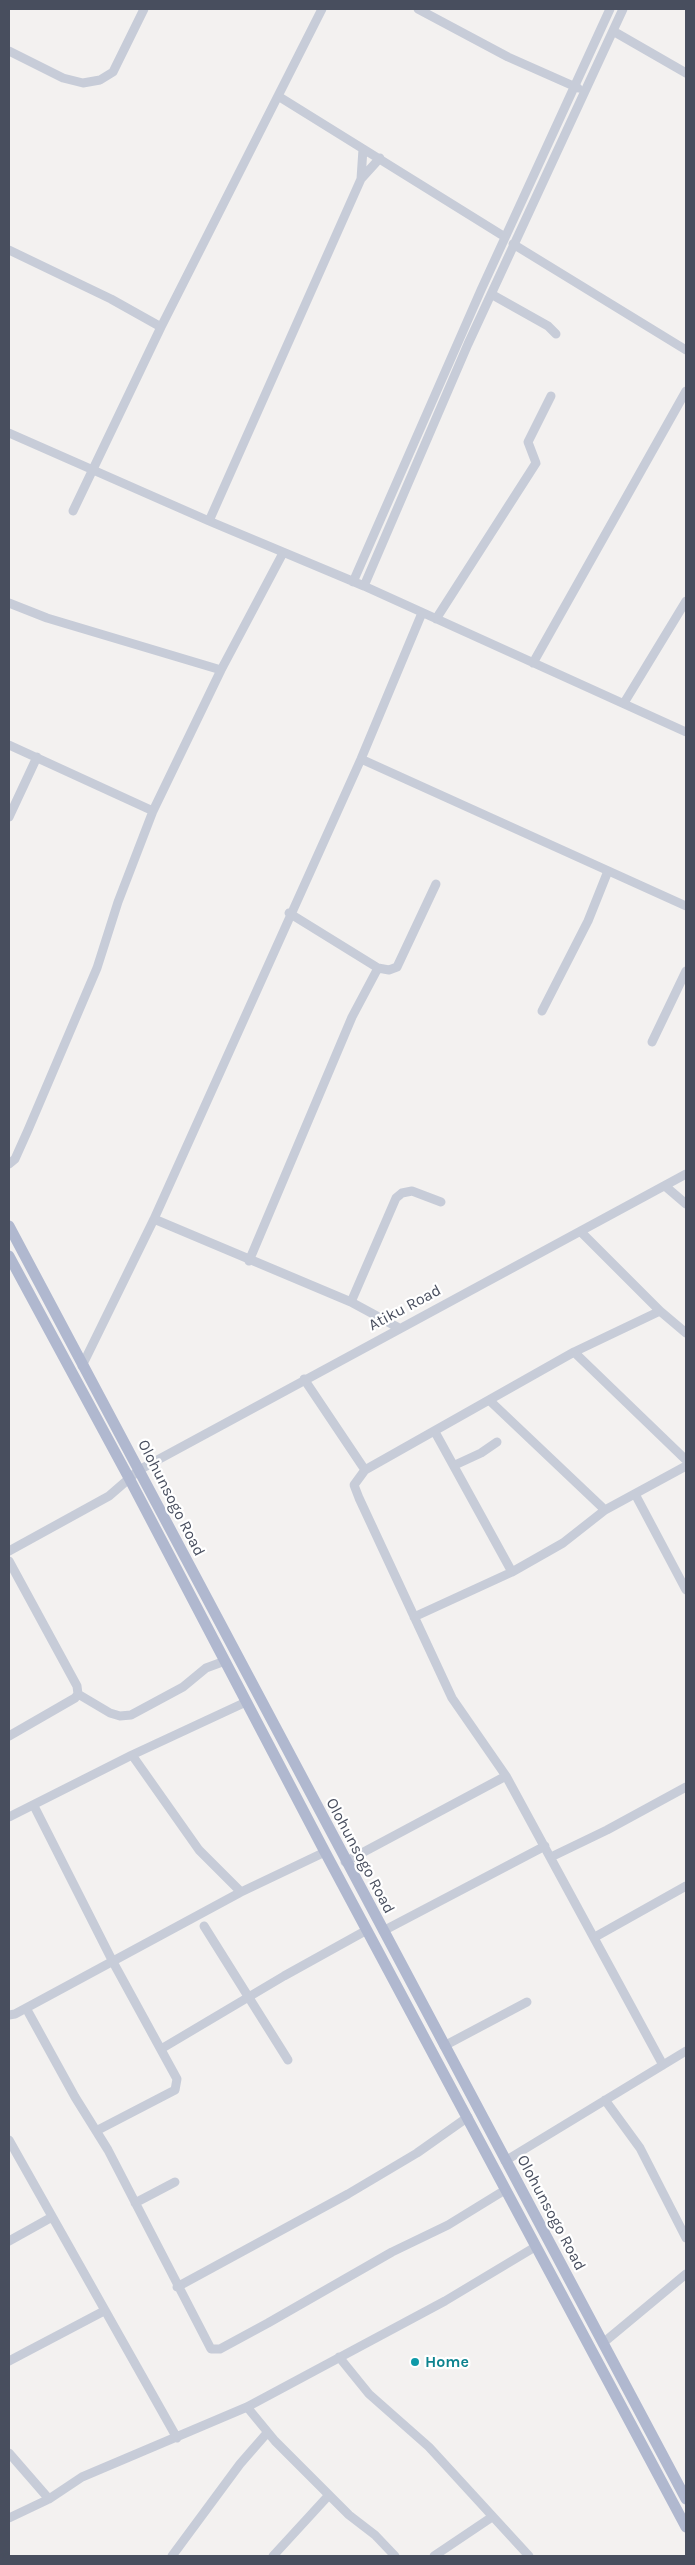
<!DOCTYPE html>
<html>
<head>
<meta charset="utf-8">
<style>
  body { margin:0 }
  #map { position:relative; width:695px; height:2565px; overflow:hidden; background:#f3f1f0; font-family:Karla,sans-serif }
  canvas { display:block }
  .frame { position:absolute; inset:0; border:10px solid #484e5e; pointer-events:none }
</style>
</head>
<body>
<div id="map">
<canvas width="695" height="2565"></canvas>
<div class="frame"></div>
</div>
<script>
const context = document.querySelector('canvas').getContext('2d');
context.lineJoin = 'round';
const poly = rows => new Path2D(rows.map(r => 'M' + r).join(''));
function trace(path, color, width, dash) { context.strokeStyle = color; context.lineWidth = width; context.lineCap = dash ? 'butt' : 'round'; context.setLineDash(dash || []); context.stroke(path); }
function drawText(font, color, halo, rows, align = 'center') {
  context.font = font + ' Karla,sans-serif'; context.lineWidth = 4.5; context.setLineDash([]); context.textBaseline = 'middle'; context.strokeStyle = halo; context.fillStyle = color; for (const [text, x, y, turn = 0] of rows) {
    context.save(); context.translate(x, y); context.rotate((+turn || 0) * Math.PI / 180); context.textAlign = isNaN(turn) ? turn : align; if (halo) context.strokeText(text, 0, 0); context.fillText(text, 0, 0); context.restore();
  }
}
trace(poly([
  [418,9,508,57,578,88],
  [613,31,686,73],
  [9,51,63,78,83,83,100,80,113,72,144,9],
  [278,96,505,237],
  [361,179,363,149],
  [513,244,686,350],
  [9,250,111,299,161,327],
  [491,294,548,326,556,334],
  [9,433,209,521,364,586,686,732],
  [73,511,161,327,322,9],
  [209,521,361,179,380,158],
  [353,582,481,290,610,9],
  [364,586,468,344,623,9],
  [9,603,47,618,221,670],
  [436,619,536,463,528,442,551,396],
  [533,663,686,391],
  [624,703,686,601],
  [9,745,153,811],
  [361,759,686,906],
  [9,817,37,757],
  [289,913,378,968],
  [542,1011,588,921,608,871],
  [652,1042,686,971],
  [9,1164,15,1159,28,1130,97,968,118,902,153,811,221,670,283,553],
  [665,1186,686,1204],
  [154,1219,351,1302,399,1328],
  [581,1232,660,1311,686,1333],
  [249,1261,352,1017,378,968,389,970,397,967,436,884],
  [351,1302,396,1198,402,1193,412,1191,441,1202],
  [574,1352,686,1460],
  [82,1366,154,1219,361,759,422,613],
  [304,1379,365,1470,354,1485,359,1498,452,1698,506,1776,663,2065],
  [489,1400,605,1510],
  [435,1432,512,1572],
  [455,1465,481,1453,497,1442],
  [365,1470,574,1352,660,1311],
  [635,1494,686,1590],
  [9,1551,109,1496,139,1470,686,1174],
  [9,1561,77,1686,78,1694],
  [414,1617,512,1572,563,1543,605,1510,686,1466],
  [78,1694,110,1713,120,1716,131,1715,183,1687,206,1668,225,1661],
  [9,1736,75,1698,78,1694],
  [132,1755,199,1850,241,1892],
  [34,1806,113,1962,177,2079,175,2090,96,2131],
  [9,1817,132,1755,246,1702],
  [551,1857,607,1830,686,1787],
  [345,1862,506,1776],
  [204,1926,288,2060],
  [383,1931,545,1846],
  [595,1937,686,1886],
  [26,2008,75,2097,108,2150,211,2349,220,2349,268,2323,392,2252,448,2225,505,2190],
  [9,2015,15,2014,241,1892,325,1852],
  [444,2046,527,2002],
  [161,2049,284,1976,367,1930],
  [605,2100,640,2148,686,2238],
  [9,2140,177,2438],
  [505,2161,686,2051],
  [135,2203,175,2182],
  [9,2241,52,2217],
  [177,2287,348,2194,417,2153,468,2117],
  [603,2343,686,2274],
  [339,2357,369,2394,429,2447,529,2556],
  [9,2361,104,2311],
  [247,2407,275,2441,349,2515,375,2535,395,2556],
  [9,2453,49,2499],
  [9,2518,49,2499,82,2477,247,2407,445,2301,535,2247],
  [172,2556,240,2464,267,2433],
  [273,2556,329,2495],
  [434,2556,492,2517]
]), '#c7ccd8', 9);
trace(poly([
  [9,1226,686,2499],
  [9,1256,129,1478,325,1852,686,2527]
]), '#b0b8cf', 11);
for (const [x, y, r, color] of [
  [415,2362,5,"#0f9aa8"]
]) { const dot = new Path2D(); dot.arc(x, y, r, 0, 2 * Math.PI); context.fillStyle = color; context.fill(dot); trace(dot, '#fff', 2); }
drawText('16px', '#484e5e', '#fff', [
  ["Atiku Road",405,1308,-28],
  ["Olohunsogo Road",171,1498,63],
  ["Olohunsogo Road",360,1856,62],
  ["Olohunsogo Road",551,2213,62]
]);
drawText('bold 16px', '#0d838f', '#fff', [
  ["Home",425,2362]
], 'left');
</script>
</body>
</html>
